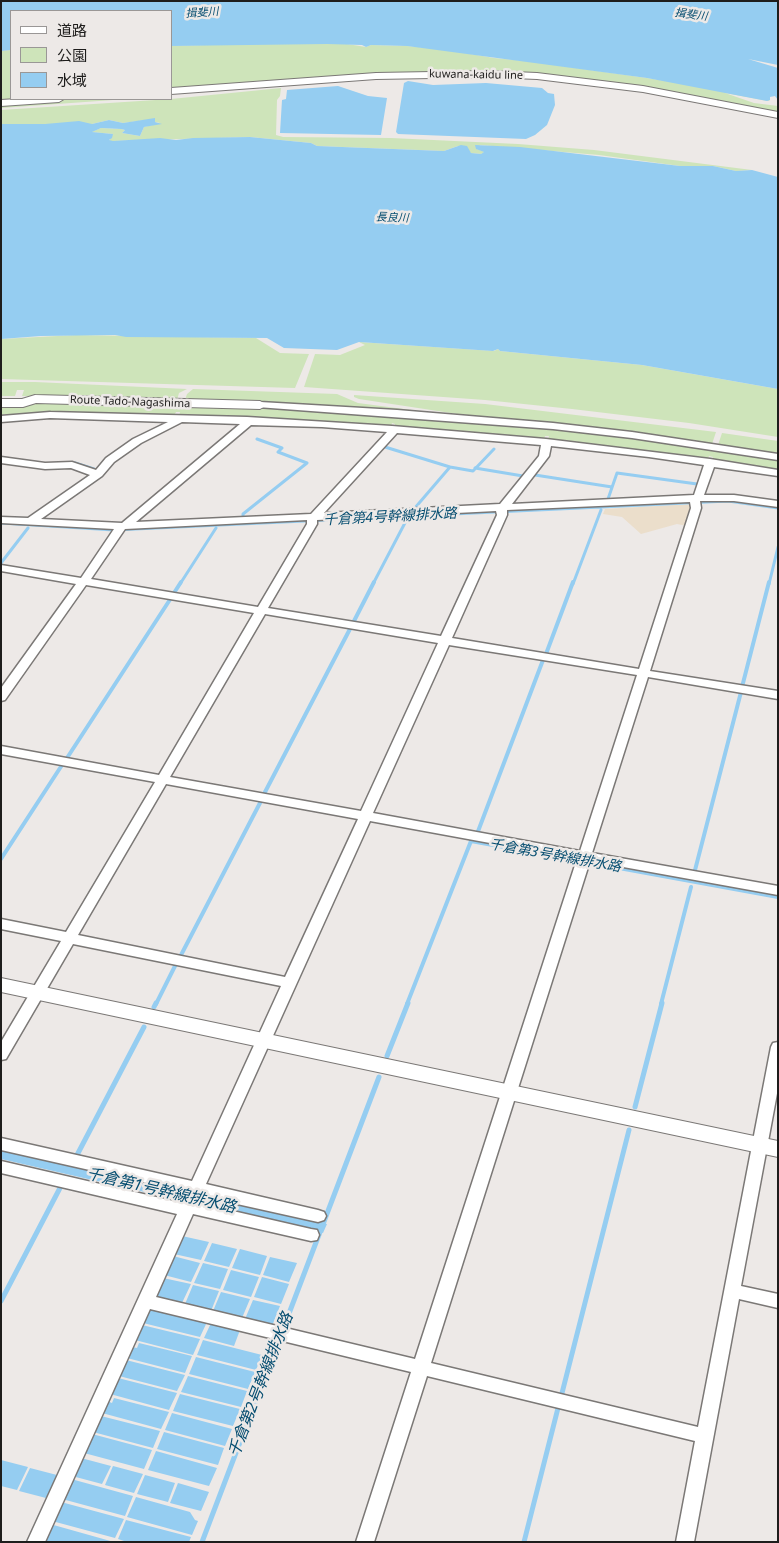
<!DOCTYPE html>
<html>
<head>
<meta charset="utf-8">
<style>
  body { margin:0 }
  #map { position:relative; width:779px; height:1543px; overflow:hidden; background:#ede9e7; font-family:"Noto Sans","Noto Sans JP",sans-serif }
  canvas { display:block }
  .frame { position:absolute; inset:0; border:2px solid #1e1d1c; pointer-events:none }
  .legend { position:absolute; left:10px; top:10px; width:162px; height:90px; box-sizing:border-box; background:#ede9e7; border:1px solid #9a9796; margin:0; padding:6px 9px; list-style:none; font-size:15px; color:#1e1d1c }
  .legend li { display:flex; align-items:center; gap:10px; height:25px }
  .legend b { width:25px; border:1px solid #9a9796 }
</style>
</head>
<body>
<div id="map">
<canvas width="779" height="1543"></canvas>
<div class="frame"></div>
<ul class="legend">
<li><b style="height:6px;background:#fff"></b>道路</li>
<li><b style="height:14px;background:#cee4ba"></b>公園</li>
<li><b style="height:14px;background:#95cdf1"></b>水域</li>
</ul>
</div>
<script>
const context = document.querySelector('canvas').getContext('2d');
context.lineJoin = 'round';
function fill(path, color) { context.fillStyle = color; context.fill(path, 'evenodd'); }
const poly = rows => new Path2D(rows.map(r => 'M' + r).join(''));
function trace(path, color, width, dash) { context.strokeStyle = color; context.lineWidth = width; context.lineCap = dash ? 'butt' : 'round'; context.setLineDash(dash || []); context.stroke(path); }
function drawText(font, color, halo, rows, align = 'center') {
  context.font = font + ' "Noto Sans","Noto Sans JP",sans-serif'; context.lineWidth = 5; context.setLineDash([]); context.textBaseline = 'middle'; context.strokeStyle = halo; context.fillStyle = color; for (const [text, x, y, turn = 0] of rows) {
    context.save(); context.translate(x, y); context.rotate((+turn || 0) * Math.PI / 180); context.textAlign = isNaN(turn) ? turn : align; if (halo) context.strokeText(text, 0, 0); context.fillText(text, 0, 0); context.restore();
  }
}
fill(poly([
  [693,504,687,526,677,524,641,534,622,517,603,514,605,509]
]), '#ebdecb');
fill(poly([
  [236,44,347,44,366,47,371,45,407,46,442,49,494,58,527,61,647,78,770,97,770,100,768,101,725,93,754,103,778,106,778,114,683,94,478,70,475,72,171,89,171,46],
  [11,50,11,99,34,99,1,101,1,51],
  [281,88,280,96,277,100,276,135,283,137,391,138,518,144,594,150,752,170,736,171,713,166,680,166,599,155,480,145,477,149,485,152,481,154,471,153,458,146,444,151,317,146,311,143,250,137,113,141,109,141,113,134,91,132,101,128,121,129,125,130,122,133,140,136,144,127,160,123,155,122,155,119,123,123,109,120,92,124,1,124,1,110,171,99],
  [77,99,127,99,1,108,1,104],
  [76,335,256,338,280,353,309,354,295,388,1,379,1,339],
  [359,342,494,351,498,349,500,351,642,365,778,389,778,437,689,423,572,409,485,400,304,387,315,354,340,355,365,345],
  [1,382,35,382,187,389,179,393,177,400,22,396,24,390,17,390,15,396,1,396],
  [193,389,337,394,358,403,450,415,185,400,187,394],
  [354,395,485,404,716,432,712,444,632,433,477,417,359,399,354,397],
  [54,402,260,407,465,421,546,429,546,430,551,429,631,438,778,459,778,471,712,461,713,457,709,456,707,461,548,440,549,436,545,436,544,440,395,427,395,424,392,423,391,427,179,417,180,412,176,412,174,416,7,418,8,414,4,414,1,418,1,407,18,408,19,406],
  [722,433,778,441,778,454,718,445]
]), '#cee4ba');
fill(poly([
  [1,1,778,1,778,65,748,59,778,68,778,100,775,96,770,97,770,100,767,101,647,78,407,46,371,45,366,47,362,45,327,44,171,46,171,11,11,11,11,50,1,51],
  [408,81,433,85,486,83,542,88,548,93,554,94,555,105,547,125,535,135,526,139,398,134,396,132,404,83],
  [338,86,368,96,387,98,381,135,280,133,282,100,286,99,287,90],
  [155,118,155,122,162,124,144,127,140,136,122,133,125,130,121,129,101,128,92,132,113,134,112,138,109,140,113,141,160,138,176,140,193,138,250,137,311,143,317,146,444,151,461,145,467,146,471,153,481,154,484,152,476,149,475,145,520,147,680,166,713,166,736,171,752,170,778,177,778,389,642,365,500,351,498,349,493,351,359,342,337,350,284,348,267,338,126,337,115,335,41,336,1,339,1,124,45,124,79,121,92,124,109,120,123,123],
  [1,1149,327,1224,323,1233,1,1159],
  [182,1236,209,1242,201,1260,174,1254],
  [212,1243,237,1249,229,1267,204,1261],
  [240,1249,267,1256,260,1275,232,1268],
  [173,1256,200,1263,191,1282,164,1275],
  [270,1257,297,1263,289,1282,263,1275],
  [203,1263,228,1269,220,1289,194,1283],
  [231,1270,259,1277,251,1297,223,1290],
  [262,1277,289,1284,281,1304,254,1297],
  [163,1278,191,1284,182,1303,154,1297],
  [193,1285,219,1291,211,1311,185,1304],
  [221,1292,250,1299,242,1318,213,1311],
  [253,1300,280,1306,272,1326,245,1319],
  [150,1308,207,1322,200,1337,143,1323],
  [211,1323,240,1330,234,1346,204,1338],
  [142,1325,200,1339,193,1355,135,1340],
  [203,1340,262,1355,256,1370,197,1355],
  [139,1343,192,1356,185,1373,127,1358,132,1347,137,1348],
  [196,1357,255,1372,248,1389,189,1374],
  [126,1360,185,1375,177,1391,119,1376],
  [188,1376,247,1391,241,1407,181,1392],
  [118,1378,177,1393,169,1410,110,1394],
  [180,1394,240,1409,233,1426,173,1411],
  [114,1398,169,1412,161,1429,102,1413,107,1401,112,1403],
  [172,1413,232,1429,225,1446,165,1430],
  [101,1416,160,1431,153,1448,93,1432],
  [164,1432,224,1448,218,1465,157,1449],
  [92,1434,152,1450,144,1469,84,1453],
  [156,1451,217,1468,209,1486,148,1470],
  [81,1458,111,1466,102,1484,72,1476],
  [1,1460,28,1467,17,1490,1,1486],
  [113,1466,143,1474,134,1493,105,1485],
  [30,1468,57,1475,46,1498,19,1491],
  [145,1475,175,1483,168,1502,137,1494],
  [71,1479,133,1496,125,1516,62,1499],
  [178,1483,209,1492,201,1511,170,1503],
  [136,1497,190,1512,195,1520,198,1521,192,1535,127,1517],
  [61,1502,124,1519,115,1538,52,1521],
  [126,1520,191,1537,189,1542,127,1542,118,1539],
  [50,1524,114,1542,42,1542]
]), '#95cdf1');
trace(poly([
  [385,447,450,467],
  [75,463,94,469],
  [475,468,523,476],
  [535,475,612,487],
  [608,499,617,473,697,484],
  [414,509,450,467,473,471,494,449],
  [243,517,243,514,307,463,278,452,282,448,257,439],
  [1,523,114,530,728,501,778,508],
  [1,563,28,528],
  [180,584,216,528],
  [373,584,407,519],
  [573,584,601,510],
  [769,584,778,547]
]), '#95cdf1', 3);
trace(poly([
  [174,593,181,582],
  [353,623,374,582],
  [546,654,573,582],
  [742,687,769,582],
  [67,758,171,598],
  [264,794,351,627],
  [477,834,543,660],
  [1,859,62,765],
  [694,874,741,692],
  [180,957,261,801],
  [156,1004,176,964],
  [407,1004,471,841,778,897],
  [661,1004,691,887]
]), '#95cdf1', 4);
trace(poly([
  [154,1007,156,1003],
  [387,1056,408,1003],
  [635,1107,662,1003],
  [76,1157,144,1027],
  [1,1301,61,1186],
  [561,1397,629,1130],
  [202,1542,379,1077],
  [524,1542,558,1408]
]), '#95cdf1', 5);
const street = poly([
  [260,402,397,410,553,423,632,432,778,454,778,460,632,438,553,429,257,407,257,403,260,402],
  [50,412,247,417,392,426,546,439,710,459,778,470,778,476,714,467,704,495,734,495,778,501,778,507,734,501,700,501,701,508,650,671,778,691,778,699,648,677,592,853,778,886,778,895,590,861,431,1363,698,1427,771,1047,773,1043,778,1042,778,1088,741,1286,778,1294,778,1308,739,1299,694,1542,676,1542,695,1441,427,1376,374,1542,356,1542,411,1372,150,1309,45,1542,27,1542,177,1214,1,1173,1,1161,182,1203,187,1192,1,1150,1,1138,192,1181,281,986,73,944,6,1059,1,1060,1,1042,61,941,1,929,1,919,66,932,155,782,1,754,1,746,159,775,254,613,86,585,5,700,1,701,1,688,76,584,1,571,1,565,81,578,114,529,1,523,1,517,28,518,90,475,71,468,45,469,1,463,1,457,45,463,72,462,96,470,106,458,133,439,168,422,50,418,1,422,1,416,50,412],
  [182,422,240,424,122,523,41,519,102,476,114,462,141,443,182,422],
  [251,425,322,427,387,432,311,514,136,522,251,425],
  [397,433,541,445,539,456,500,504,324,513,397,433],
  [551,446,649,457,704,465,694,495,512,504,549,456,551,446],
  [690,502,691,508,639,669,452,638,507,515,507,510,690,502],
  [496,511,497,515,441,636,268,608,317,524,317,520,496,511],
  [307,520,307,524,258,607,91,579,125,529,307,520],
  [265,614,438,643,361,811,170,777,265,614],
  [449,645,637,675,580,851,373,813,449,645],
  [166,784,358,819,285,977,78,935,166,784],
  [370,821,577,859,415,1359,156,1297,193,1214,311,1241,317,1240,319,1235,317,1230,311,1229,198,1203,201,1196,318,1222,324,1220,326,1216,324,1212,318,1210,206,1184,370,821]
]);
const secondary = poly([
  [489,71,537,73,643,86,778,112,778,118,643,92,537,79,489,77,376,79,171,94,171,88,376,73,489,71],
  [17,99,64,99,59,102,1,106,1,100,17,99],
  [35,395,260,401,267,405,260,409,36,403,23,407,1,407,1,399,22,399,35,395],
  [1,978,778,1141,778,1157,1,992,1,978]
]);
trace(street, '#7b7876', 3);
trace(secondary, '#7b7876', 2);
fill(street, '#fff');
fill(secondary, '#fff');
drawText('italic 11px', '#054d70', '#ede9e7', [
  ["揖斐川",202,13,-4],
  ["揖斐川",691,15,7],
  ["長良川",392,218,2]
]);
drawText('11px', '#1e1d1c', '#ede9e7', [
  ["kuwana-kaidu line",476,75,1],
  ["Route Tado-Nagashima",130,402,2]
]);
drawText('italic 14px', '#054d70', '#ede9e7', [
  ["千倉第4号幹線排水路",390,517,-3],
  ["千倉第3号幹線排水路",555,856,10]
]);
drawText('italic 16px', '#054d70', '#ede9e7', [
  ["千倉第1号幹線排水路",161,1191,13],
  ["千倉第2号幹線排水路",261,1385,-69]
]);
</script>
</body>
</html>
